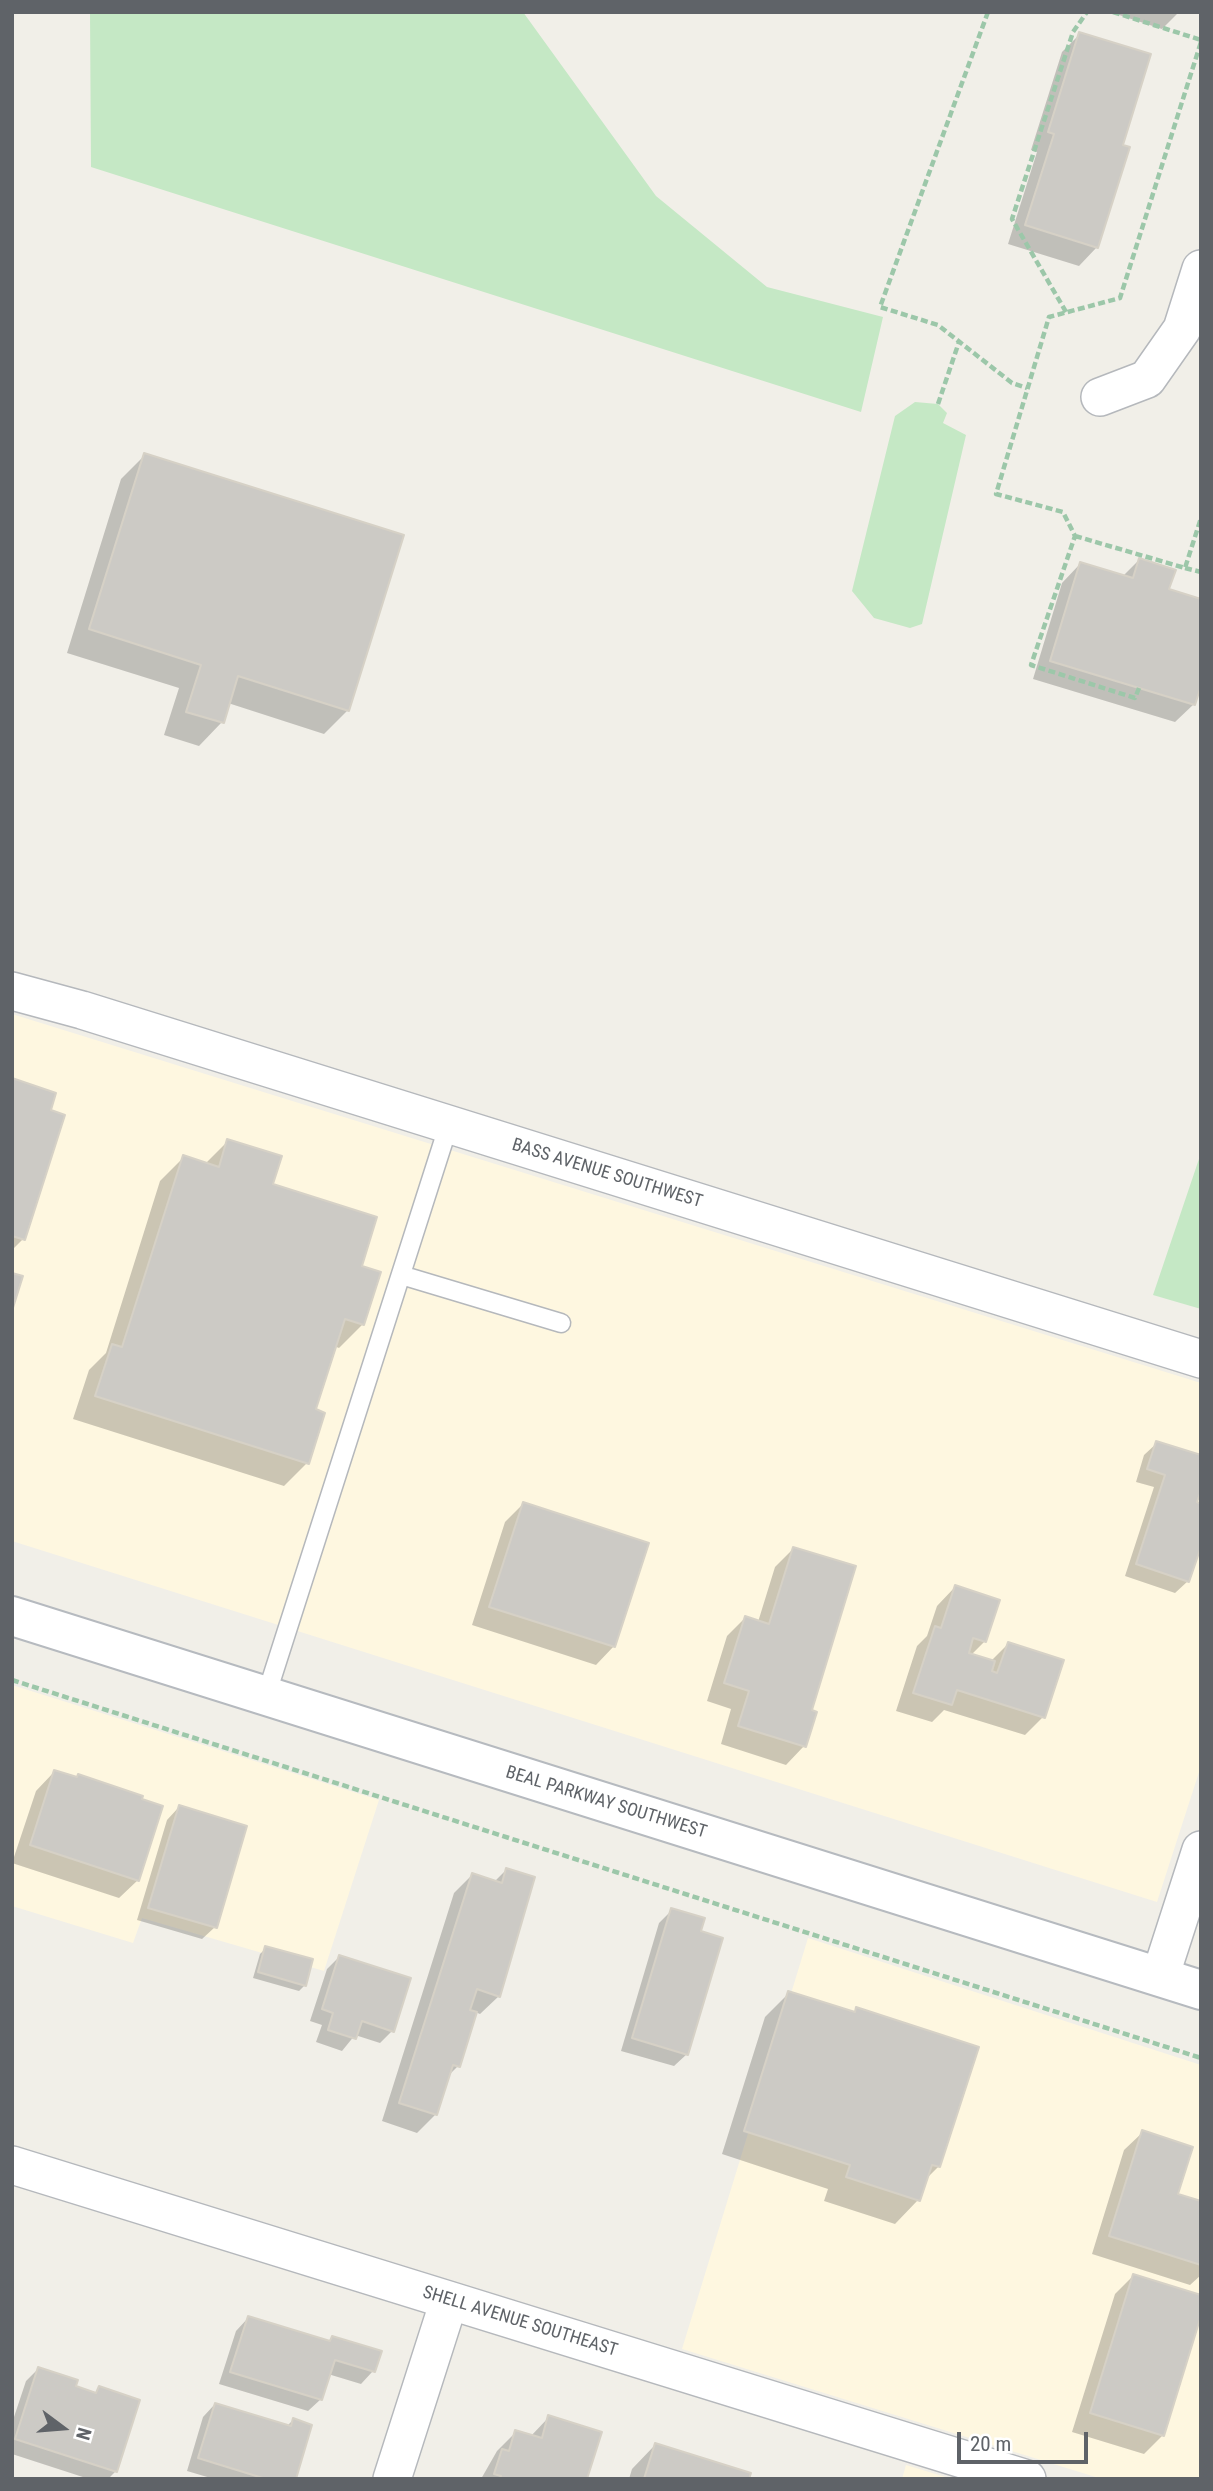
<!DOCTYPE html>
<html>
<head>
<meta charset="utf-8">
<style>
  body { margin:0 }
  #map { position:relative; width:1213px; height:2491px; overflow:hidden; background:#f1efe8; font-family:"Roboto Condensed",sans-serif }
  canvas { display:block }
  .frame { position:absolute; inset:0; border:14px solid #5f6368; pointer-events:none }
  .north { position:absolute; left:28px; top:2393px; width:70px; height:70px; -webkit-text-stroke:5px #fff; paint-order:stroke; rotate:106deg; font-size:19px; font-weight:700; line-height:28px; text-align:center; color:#5f6368 }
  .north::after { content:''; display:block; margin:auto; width:24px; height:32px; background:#5f6368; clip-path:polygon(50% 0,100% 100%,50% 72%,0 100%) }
  .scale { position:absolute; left:957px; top:2432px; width:131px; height:32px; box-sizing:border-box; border:4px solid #5f6368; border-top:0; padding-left:9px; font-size:21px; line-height:24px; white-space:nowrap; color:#5f6368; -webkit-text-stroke:5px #fff; paint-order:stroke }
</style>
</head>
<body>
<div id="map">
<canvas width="1213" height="2491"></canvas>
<div class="frame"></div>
<div class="north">N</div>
<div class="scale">20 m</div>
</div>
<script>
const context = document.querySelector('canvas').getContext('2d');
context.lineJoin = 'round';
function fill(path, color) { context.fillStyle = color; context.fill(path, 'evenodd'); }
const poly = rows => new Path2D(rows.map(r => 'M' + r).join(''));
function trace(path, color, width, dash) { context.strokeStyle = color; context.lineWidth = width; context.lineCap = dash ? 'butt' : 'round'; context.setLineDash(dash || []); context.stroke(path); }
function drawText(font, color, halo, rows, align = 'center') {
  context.font = font + ' "Roboto Condensed",sans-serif'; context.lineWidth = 5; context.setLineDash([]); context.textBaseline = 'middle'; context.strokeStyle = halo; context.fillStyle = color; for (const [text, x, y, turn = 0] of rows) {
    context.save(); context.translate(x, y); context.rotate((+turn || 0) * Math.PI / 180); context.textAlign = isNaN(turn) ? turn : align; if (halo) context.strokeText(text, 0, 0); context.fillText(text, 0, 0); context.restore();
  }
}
fill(poly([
  [12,1014,1201,1383,1201,1766,1157,1902,12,1541],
  [12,1685,379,1800,324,1971,142,1918,133,1943,12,1906],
  [808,1938,1201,2065,1201,2479,1102,2479,682,2349],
  [906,2465,952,2479,902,2479]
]), '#fef7e0');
fill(poly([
  [90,12,523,12,656,196,767,287,883,317,861,412,91,167],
  [915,402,938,404,947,413,943,423,966,435,922,624,910,628,874,618,852,591,895,416],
  [1201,1153,1201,1309,1153,1295]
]), '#c5e8c5');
fill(poly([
  [1110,12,1179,12,1162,29],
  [1080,34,1121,146,1097,247,1079,266,1008,244,1037,152,1031,150,1062,52],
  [145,455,348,710,324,734,228,703,222,722,199,746,164,735,179,688,67,653,121,479],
  [1139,560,1167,591,1194,704,1175,722,1033,679,1062,583,1080,564,1122,577],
  [12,1080,48,1111,23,1239,12,1250],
  [228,1141,271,1185,363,1324,339,1348,334,1346,314,1411,307,1463,284,1486,73,1419,89,1370,106,1353,160,1181,184,1157,205,1164],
  [1157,1443,1195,1504,1188,1581,1175,1593,1125,1576,1154,1487,1136,1482,1144,1455],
  [523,1504,614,1646,596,1665,472,1625,505,1522],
  [793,1549,810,1711,804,1746,786,1765,721,1744,731,1709,707,1701,727,1636,745,1618,758,1622,775,1567],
  [955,1587,985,1641,970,1656,990,1662,1008,1644,1043,1717,1025,1735,944,1710,932,1722,896,1711,917,1646,927,1636,937,1606],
  [54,1772,140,1800,138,1880,119,1898,12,1863,36,1791],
  [179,1807,215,1927,202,1939,137,1920,167,1820],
  [506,1870,499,1996,480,2014,475,2012,458,2066,448,2076,436,2114,417,2133,382,2121,454,1893,472,1875,494,1882],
  [672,1910,699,1933,687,2054,674,2066,621,2051,659,1923],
  [266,1948,305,1985,299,1991,253,1978,260,1954],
  [340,1956,392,2031,380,2043,355,2035,342,2051,316,2042,322,2025,310,2021,327,1969],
  [789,1993,853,2014,857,2009,939,2166,925,2180,918,2200,895,2224,824,2201,828,2189,722,2154,765,2017],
  [1143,2132,1176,2196,1201,2203,1201,2275,1190,2285,1092,2254,1124,2150],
  [1133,2276,1163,2435,1144,2454,1072,2432,1115,2294],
  [248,2318,328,2342,332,2338,373,2371,361,2384,328,2374,321,2399,308,2411,219,2384,236,2331],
  [38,2369,94,2394,99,2388,116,2471,108,2479,89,2479,12,2454,12,2423,26,2381],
  [215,2404,287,2426,293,2420,294,2479,214,2479,187,2471,203,2417],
  [549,2417,585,2479,481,2479,497,2451,516,2432,530,2437],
  [655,2445,747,2479,629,2479,632,2469]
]), '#0003');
const building = poly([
  [1079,32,1151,54,1123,145,1130,147,1098,248,1025,225,1054,134,1048,132,1079,32],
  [144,453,404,535,349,711,238,676,224,723,186,712,201,665,89,629,144,453],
  [1139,558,1176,570,1169,589,1201,599,1201,686,1195,705,1050,661,1080,562,1133,578,1139,558],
  [12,1078,56,1093,51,1110,65,1115,25,1240,12,1236,12,1078],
  [227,1139,282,1156,273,1184,377,1217,362,1266,381,1272,364,1325,345,1319,316,1409,325,1413,309,1464,95,1396,112,1344,122,1347,183,1155,219,1167,227,1139],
  [12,1273,23,1276,12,1311,12,1273],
  [1156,1441,1201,1455,1201,1491,1197,1502,1201,1504,1201,1547,1189,1582,1136,1564,1165,1475,1147,1469,1156,1441],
  [523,1502,649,1543,615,1647,489,1607,523,1502],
  [793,1547,856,1566,812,1710,817,1712,806,1747,738,1726,749,1691,724,1683,745,1616,769,1624,793,1547],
  [955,1585,1000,1600,986,1642,973,1638,969,1653,995,1661,992,1671,997,1673,1008,1642,1064,1660,1045,1718,957,1690,952,1705,913,1693,935,1626,941,1628,955,1585],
  [54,1770,77,1777,78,1774,143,1796,142,1799,163,1806,139,1881,30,1845,54,1770],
  [179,1805,247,1826,217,1928,148,1908,179,1805],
  [506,1868,535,1877,500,1997,477,1989,470,2010,477,2012,460,2067,453,2065,437,2115,399,2103,472,1873,502,1883,506,1868],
  [671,1908,705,1918,701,1931,723,1938,688,2055,632,2038,671,1908],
  [265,1946,313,1959,306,1986,258,1972,265,1946],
  [339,1955,411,1978,394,2032,362,2021,356,2039,328,2030,333,2013,322,2009,339,1955],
  [788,1991,855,2012,856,2007,979,2047,940,2167,932,2165,920,2201,846,2177,850,2165,744,2131,788,1991],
  [1142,2130,1193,2147,1178,2194,1201,2201,1201,2265,1109,2236,1142,2130],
  [1133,2274,1201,2295,1201,2316,1164,2436,1090,2413,1133,2274],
  [248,2316,330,2341,332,2336,382,2351,375,2372,335,2360,322,2400,230,2372,248,2316],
  [38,2367,78,2380,76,2386,96,2393,99,2386,140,2400,117,2472,15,2439,38,2367],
  [215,2403,291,2426,293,2418,312,2425,296,2479,266,2479,198,2458,215,2403],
  [548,2415,602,2432,587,2479,500,2479,501,2476,494,2474,502,2449,509,2451,515,2430,542,2438,548,2415],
  [655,2443,751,2473,749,2479,644,2479,655,2443]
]);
fill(building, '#cccac5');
trace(building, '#d6d1c6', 2);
const service = poly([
  [401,1275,561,1323],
  [266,1696,449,1124]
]);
const minor = poly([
  [1100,397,1147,379,1182,329,1201,269],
  [12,991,82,1010,1201,1359],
  [1160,1977,1201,1850],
  [12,2165,1027,2479],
  [392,2479,449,2301]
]);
const secondary = poly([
  [12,1616,1201,1990]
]);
trace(service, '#b5b8bc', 21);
trace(minor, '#b5b8bc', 40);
trace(secondary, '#b6babf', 42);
trace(poly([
  [988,12,880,307,938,325,1012,383,1027,388],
  [1113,12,1201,40],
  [1066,312,1012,219,1073,32,1087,12],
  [938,404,959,342],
  [1075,536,1185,568,1201,518],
  [1185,568,1201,572],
  [1139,688,1135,698,1031,665,1075,536,1063,512,996,494,1049,317,1120,298,1201,42],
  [12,1680,1201,2058]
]), '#9cc7a9', 4.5, [7, 3.5]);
trace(service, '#fff', 18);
trace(minor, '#fff', 37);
trace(secondary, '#fff', 38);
drawText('18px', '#5f6368', '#fff', [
  ["BASS AVENUE SOUTHWEST",607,1174,17],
  ["BEAL PARKWAY SOUTHWEST",606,1803,17],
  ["SHELL AVENUE SOUTHEAST",520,2322,17]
]);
</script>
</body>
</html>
